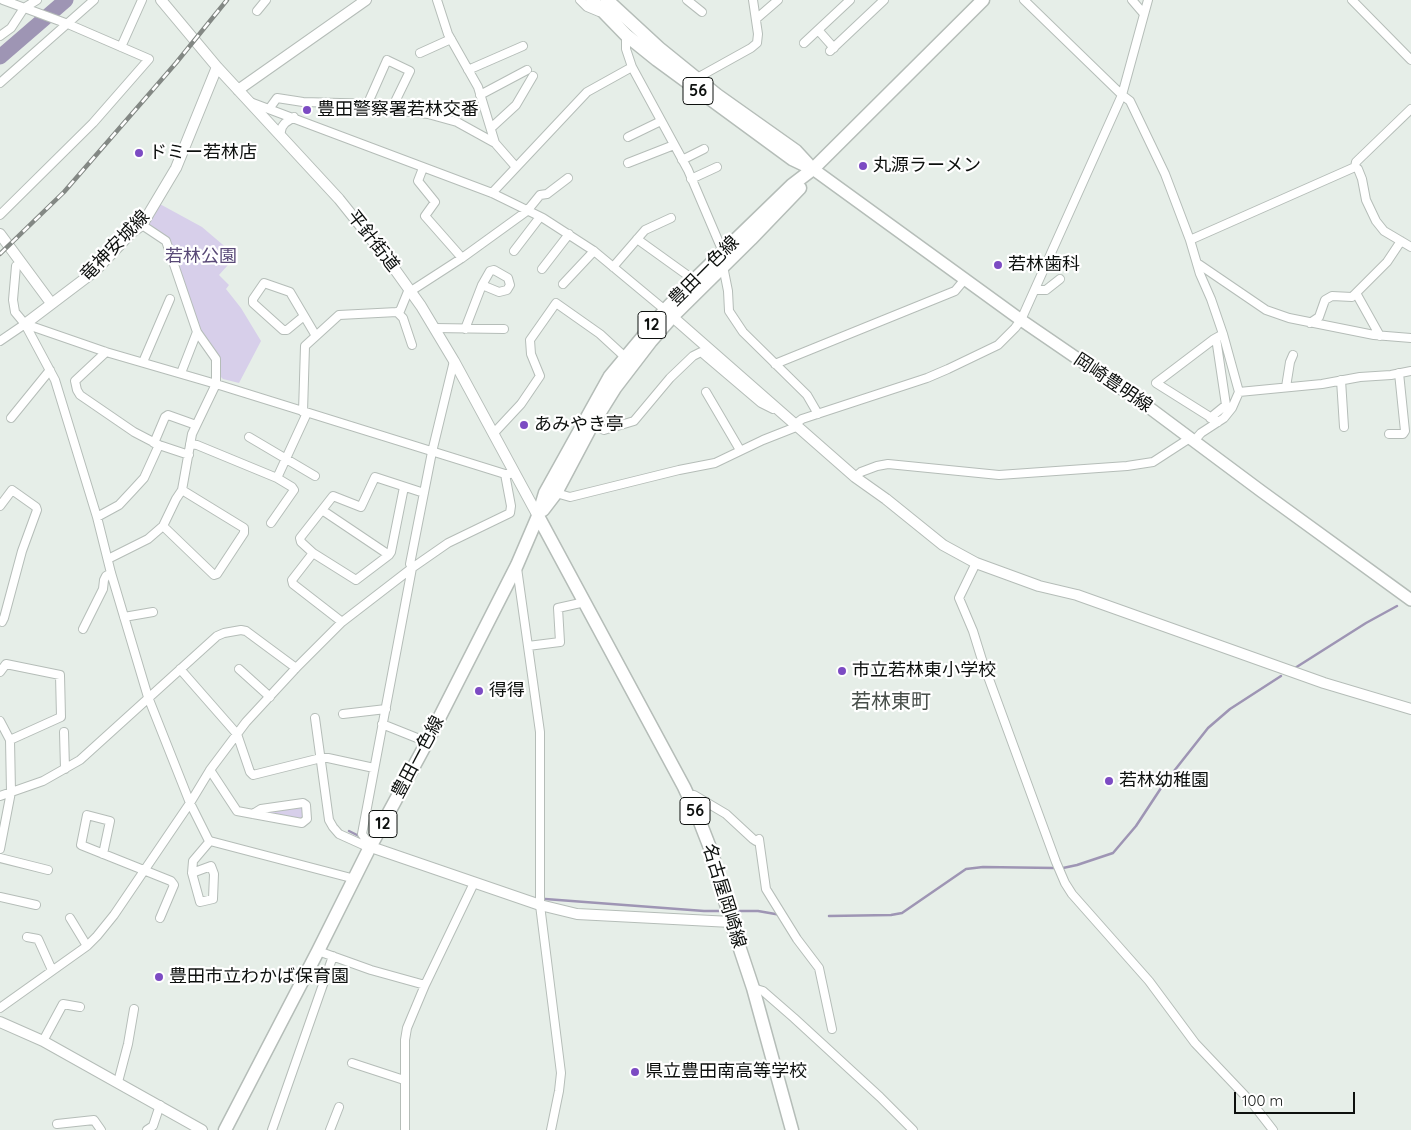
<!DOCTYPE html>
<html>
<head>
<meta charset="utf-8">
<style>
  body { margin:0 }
  #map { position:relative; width:1411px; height:1130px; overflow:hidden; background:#e6eee8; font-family:Quicksand,sans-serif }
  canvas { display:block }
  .scale { position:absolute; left:1234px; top:1092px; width:121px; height:22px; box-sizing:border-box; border:2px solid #0d100e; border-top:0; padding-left:6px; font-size:15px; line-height:18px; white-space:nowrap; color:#0d100e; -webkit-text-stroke:4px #fff; paint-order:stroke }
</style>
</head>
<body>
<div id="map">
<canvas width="1411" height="1130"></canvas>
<div class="scale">100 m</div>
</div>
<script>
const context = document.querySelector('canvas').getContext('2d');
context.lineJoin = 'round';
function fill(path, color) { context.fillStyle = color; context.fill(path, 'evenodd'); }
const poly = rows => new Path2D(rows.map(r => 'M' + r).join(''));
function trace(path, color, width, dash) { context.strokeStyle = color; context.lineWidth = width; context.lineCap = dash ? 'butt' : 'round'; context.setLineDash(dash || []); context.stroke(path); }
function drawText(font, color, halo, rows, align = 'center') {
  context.font = font + ' Quicksand,"Noto Sans JP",sans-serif'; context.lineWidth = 4.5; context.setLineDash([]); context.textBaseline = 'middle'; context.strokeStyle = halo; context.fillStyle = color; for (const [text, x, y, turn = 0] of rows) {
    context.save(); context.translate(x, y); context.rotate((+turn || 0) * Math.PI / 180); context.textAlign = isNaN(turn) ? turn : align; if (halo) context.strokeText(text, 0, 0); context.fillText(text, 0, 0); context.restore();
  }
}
fill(poly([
  [158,203,202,227,236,256,219,275,229,285,226,289,241,308,261,341,239,383,223,379,220,376,219,358,197,324,172,244,169,239,149,224],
  [301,806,304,810,304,816,300,819,266,814,266,812]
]), '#d7cfea');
trace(poly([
  [1295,668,1366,623,1397,606],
  [349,831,359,836],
  [1063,868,1077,865,1113,853,1136,826,1163,785,1208,728,1230,709,1281,676],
  [532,898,704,911,724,911],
  [732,911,758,911,781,915],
  [829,916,891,915,902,913,966,869,983,867,1055,868]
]), '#9e95b4', 2.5);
trace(poly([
  [0,57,66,0]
]), '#9e95b4', 15);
const minor = poly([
  [437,0,448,34,478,87,495,143],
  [580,0,587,7,599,12],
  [687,0,702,12],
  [1024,0,1122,95,1130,101,1165,174,1190,240,1200,274,1211,299,1223,334,1239,392,1232,408,1224,418,1201,433,1194,441],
  [1132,0,1144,14],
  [1352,0,1411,60],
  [257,11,266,0],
  [756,19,778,0],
  [818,30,834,48],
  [626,35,626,49,632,67,688,170,723,252],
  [0,36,11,28,24,8,37,0],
  [804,43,850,0],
  [121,47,142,0],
  [830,51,884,0],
  [420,53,451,39],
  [468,70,523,46],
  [697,78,751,48,757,43,758,34,753,0],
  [0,83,94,0],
  [480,95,527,70],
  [250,102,492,193,543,218,594,251,665,310],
  [368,103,387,60,410,71,392,108],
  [269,109,277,98,303,102,377,104,403,111,428,114,457,122,495,143,516,167],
  [491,128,516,105,533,76],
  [280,135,282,127,285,123,294,117],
  [628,137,661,121],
  [682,160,704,149],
  [628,163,674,145],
  [1355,167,1358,169,1362,179,1366,200,1376,221,1384,231,1411,247],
  [423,168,418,181,435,202,425,216,462,258],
  [691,179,717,167],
  [492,193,587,92,632,67],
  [0,215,93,123,149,59,68,24,3,0],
  [637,239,694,280],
  [1190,240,1355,167,1356,162,1411,109],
  [514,251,540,217],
  [1197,263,1266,310,1289,318,1374,335,1411,338],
  [16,266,13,300,15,312,25,324,55,380,97,517,111,573,148,697,190,803,208,839,210,841,355,879],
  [723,266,728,291,729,311,743,332,807,395,818,414],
  [613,267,645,230,671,218],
  [542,269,569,234],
  [563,284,594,251],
  [1035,290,1046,290,1060,279],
  [411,291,462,258,527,211,540,195,547,194,568,178],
  [1356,293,1380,336],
  [397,312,403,318,412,345],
  [304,316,287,330,283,330,253,303,253,299,264,283,290,292,316,336],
  [1310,323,1319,317,1325,300,1332,296,1352,297,1387,262,1401,241],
  [25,324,106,352,216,384,505,474,510,474],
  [434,328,504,329],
  [465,329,482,285,490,271,494,270,508,278,510,285,507,290,499,292,482,285],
  [0,341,25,324],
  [106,352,75,381,77,390,80,395,134,432,159,445,189,455],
  [143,362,170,299],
  [775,364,955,291,965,279],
  [181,373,197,332],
  [1341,380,1344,427],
  [1286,387,1290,362,1293,355],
  [706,392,740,450],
  [1239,392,1322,384,1360,377,1391,375,1411,371],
  [303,412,305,346,339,315,397,312,400,311,409,289],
  [11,418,50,370],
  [1210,418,1226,405,1216,338],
  [1218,422,1156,383,1214,339,1223,334],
  [592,425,604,430,634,421,670,378,693,356,701,352,761,403,773,409],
  [794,425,802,419,927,378,948,369,998,345,1015,328,1021,320,1122,95,1148,0],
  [493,434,521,404,540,376,531,354,530,340,556,303,600,334,625,357],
  [1389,434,1403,434,1405,431,1399,373],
  [249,437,315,476],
  [154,443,165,417,168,415,196,425],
  [190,444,197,445,277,478,307,413],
  [855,477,861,472,877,466,888,464,999,475,1127,466,1153,462,1190,438],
  [556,493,570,497,679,470,715,463,763,440,796,427],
  [0,506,12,490,36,507,37,510,22,551,4,618,2,622,0,621],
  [322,510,389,555],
  [97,517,119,505,133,490,144,478,159,445],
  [271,523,294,490,292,487,277,478],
  [163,526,214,575,217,574,244,533,244,528,182,490],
  [313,553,356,580,389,555,391,552,404,487],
  [108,559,148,539,163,526,176,499,182,490,192,434,216,384,216,359,197,332,166,241,142,225],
  [976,563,959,598,973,631,982,660,1056,862,1065,883,1072,894,1149,981,1195,1043,1252,1103,1273,1130],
  [517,568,540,732,540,905,561,1073,559,1091,551,1130],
  [124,617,153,612],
  [342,622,293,584,292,580,313,553,301,542,300,538,333,496,361,507,375,477,424,493],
  [83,629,103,589,104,580,106,576,111,573],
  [528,646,560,642,558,608,585,602],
  [180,669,237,734,250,772,253,775,321,758,328,758,374,768],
  [239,669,270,697],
  [0,672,6,664,60,675,61,717,10,740,11,792,0,849],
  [343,714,386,709],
  [315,718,329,820,333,827,339,834,370,848],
  [0,721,10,740],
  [382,724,427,742],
  [64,732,65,769],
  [210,770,237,811,253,814,302,823,307,819,306,805,303,803,261,809,253,814],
  [0,796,43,781,80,760,217,636,224,633,241,630,246,631,296,668],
  [688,796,694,795,726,814,753,839,756,841,759,839,766,889,797,939,819,968,832,1029],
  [371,847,362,834,412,568,410,564,432,452,454,361],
  [103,854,110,821,87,815,81,845,171,881,174,885,160,918],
  [0,858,48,870],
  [192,873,211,866,214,874,213,899,200,902,192,873,193,861,210,841],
  [0,897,36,905],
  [70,918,87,946],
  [27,937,38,939,52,970],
  [318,951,371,970,425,985],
  [753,988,763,991,794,1018,880,1097,913,1130],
  [0,1008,87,946,97,936,114,915,190,803,210,770,246,722,296,668,342,622,412,568,448,543,510,513,511,506,505,474],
  [43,1041,63,1004,80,1007],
  [352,1063,404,1080],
  [118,1082,128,1044,134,1009],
  [57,1124,94,1120,101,1130],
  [147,1130,153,1126,160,1105],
  [272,1130,333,956],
  [330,1130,339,1107],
  [405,1130,405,1040,407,1028,425,985,474,883]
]);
const tertiary = poly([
  [161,0,217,67,339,199,391,264,421,306,454,361,538,516],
  [238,90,366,0],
  [0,234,51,303],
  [667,312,855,477,886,499,943,545,976,563,1039,586,1077,595,1324,683,1411,709],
  [25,324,95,271,131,233,142,225,176,168,217,67],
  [371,847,540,905,577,914,731,922],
  [0,1022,43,1041,202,1130]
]);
const secondary = poly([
  [813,169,1021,320,1151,409,1261,491,1411,600]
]);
const primary = poly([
  [592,0,626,35,657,60,792,159,813,169],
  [607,0,659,48,717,95,796,151,808,164],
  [543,510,556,493,592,425,615,388,651,341,672,317,751,239,800,188],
  [538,516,684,787,698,817,712,853,731,922,753,988,792,1130],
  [225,1130,318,951,368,851,427,742,517,565,538,516,545,493,610,376,665,310,694,280,792,185,813,169,983,0]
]);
trace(minor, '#b5bdb8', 10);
trace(tertiary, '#b5bdb8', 12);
trace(secondary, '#b5bdb8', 14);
trace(primary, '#b5bdb8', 15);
trace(minor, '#fff', 8);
trace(tertiary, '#fff', 10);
trace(secondary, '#fff', 11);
trace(primary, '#fff', 12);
const rail = poly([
  [0,254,64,192,176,63,227,0]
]);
trace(rail, '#838884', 4.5);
trace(rail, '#fff', 2.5, [8]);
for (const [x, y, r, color] of [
  [307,110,5,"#7c4bc3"],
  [139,153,5,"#7c4bc3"],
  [863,166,5,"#7c4bc3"],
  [998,265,5,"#7c4bc3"],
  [524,425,5,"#7c4bc3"],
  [842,671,5,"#7c4bc3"],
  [479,691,5,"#7c4bc3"],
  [1109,781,5,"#7c4bc3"],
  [159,977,5,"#7c4bc3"],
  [635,1072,5,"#7c4bc3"]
]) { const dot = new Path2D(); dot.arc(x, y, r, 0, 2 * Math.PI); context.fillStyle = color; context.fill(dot); trace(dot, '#fff', 2); }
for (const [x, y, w] of [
  [698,91,30],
  [652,325,28],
  [695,811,30],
  [383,824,28]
]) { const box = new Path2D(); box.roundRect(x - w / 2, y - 13.5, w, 27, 4); context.fillStyle = '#fff'; context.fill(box); trace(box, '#0d100e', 1); }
drawText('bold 16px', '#0d100e', null, [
  ["56",698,91],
  ["12",652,325],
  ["56",695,811],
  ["12",383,824]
]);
drawText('18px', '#0d100e', '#fff', [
  ["豊田警察署若林交番",317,110],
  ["ドミー若林店",149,153],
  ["丸源ラーメン",873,166],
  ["若林歯科",1008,265],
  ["あみやき亭",534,425],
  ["市立若林東小学校",852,671],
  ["得得",489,691],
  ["若林幼稚園",1119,781],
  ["豊田市立わかば保育園",169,977],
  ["県立豊田南高等学校",645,1072]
], 'left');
drawText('18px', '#0d100e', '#fff', [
  ["平針街道",373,241,52],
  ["竜神安城線",115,246,-46],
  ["豊田一色線",704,271,-45],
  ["岡崎豊明線",1113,383,34],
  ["豊田一色線",418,757,-62],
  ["名古屋岡崎線",724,896,73]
]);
drawText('18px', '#594977', '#fff', [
  ["若林公園",201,257]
]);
drawText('20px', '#484f4a', '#fff', [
  ["若林東町",891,702]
]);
</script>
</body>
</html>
